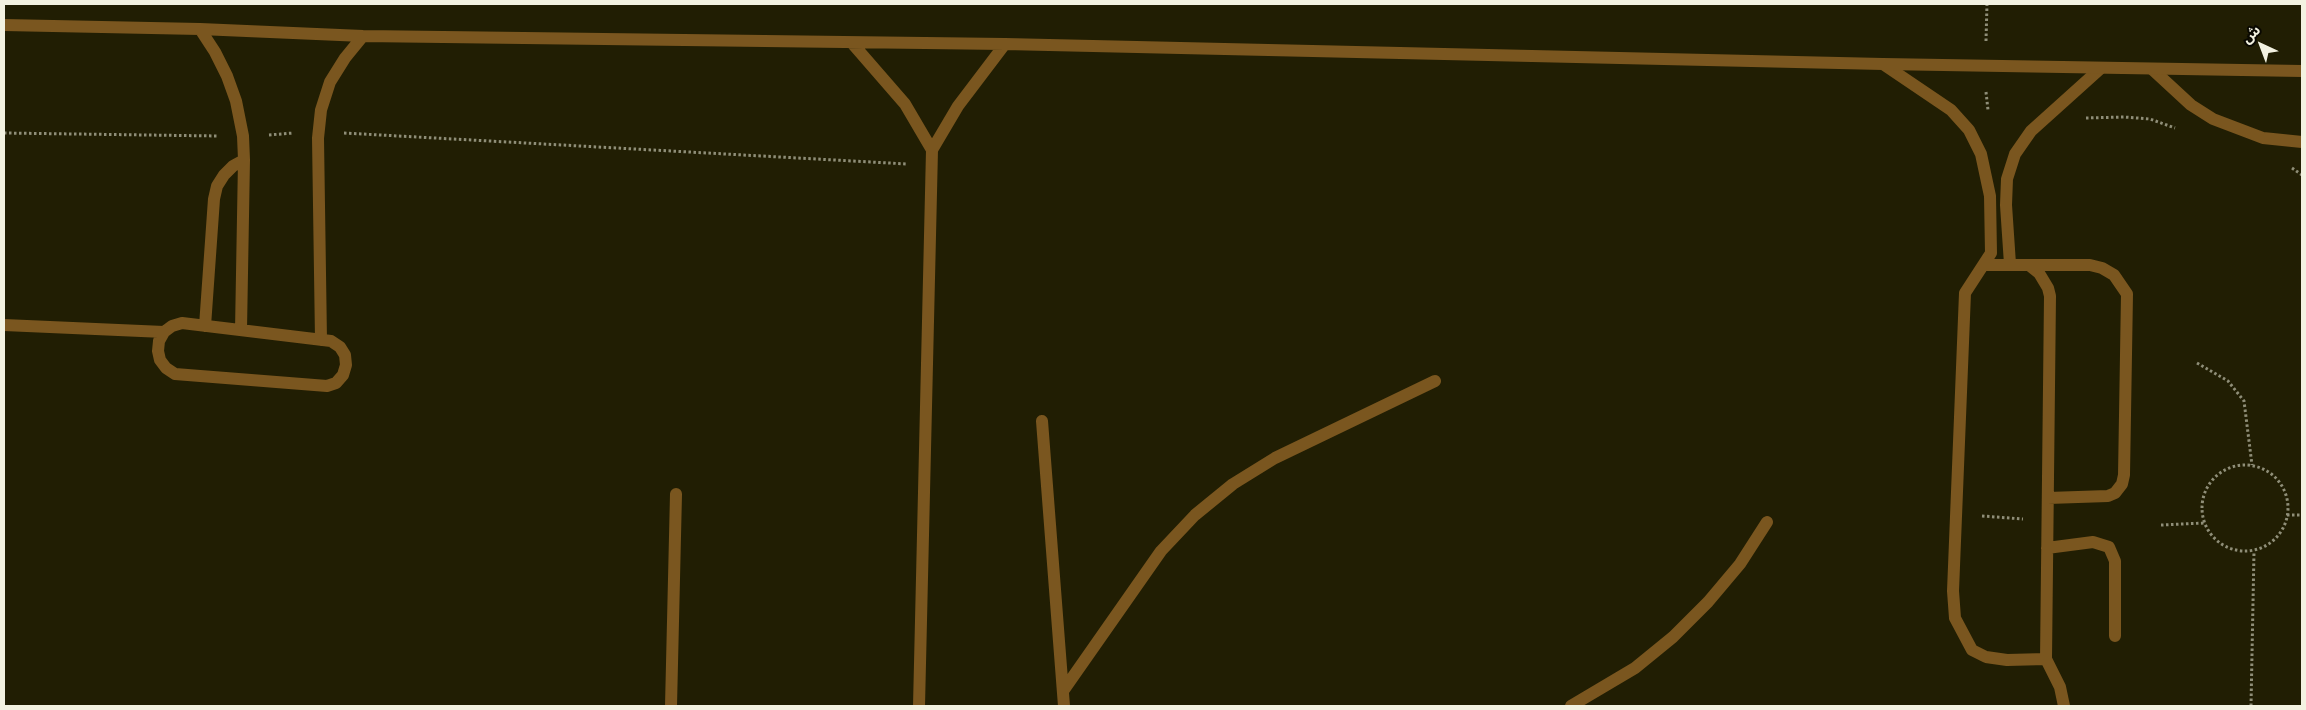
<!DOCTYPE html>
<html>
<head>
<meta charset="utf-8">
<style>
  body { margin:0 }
  #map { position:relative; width:2306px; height:710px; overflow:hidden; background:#211e03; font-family:"Golos Text","Noto Sans Arabic",sans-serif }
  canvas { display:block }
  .frame { position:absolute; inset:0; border:5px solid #f3f2e1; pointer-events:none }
  .north { position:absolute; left:2236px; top:20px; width:50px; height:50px; -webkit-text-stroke:4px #090801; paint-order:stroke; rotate:317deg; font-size:14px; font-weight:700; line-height:20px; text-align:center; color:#f3f2e1 }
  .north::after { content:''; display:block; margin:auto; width:18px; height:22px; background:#f3f2e1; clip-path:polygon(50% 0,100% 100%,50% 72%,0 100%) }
</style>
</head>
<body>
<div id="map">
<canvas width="2306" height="710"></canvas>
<div class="frame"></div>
<div class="north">ش</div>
</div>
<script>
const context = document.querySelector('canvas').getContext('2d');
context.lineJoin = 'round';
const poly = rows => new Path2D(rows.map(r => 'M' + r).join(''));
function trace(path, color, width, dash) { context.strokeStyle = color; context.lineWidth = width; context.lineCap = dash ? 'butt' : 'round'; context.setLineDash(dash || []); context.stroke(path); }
trace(poly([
  [1986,41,1987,4],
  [1986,92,1988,110],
  [2086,118,2124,117,2150,119,2175,128],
  [4,133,218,136],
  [344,133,907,164],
  [269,135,293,133],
  [2292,168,2302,175],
  [2197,363,2228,381,2244,401,2252,465],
  '2202 508a43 43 0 1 1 86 0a43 43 0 1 1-86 0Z',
  [2287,515,2302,515],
  [1982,516,2023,519],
  [2161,525,2204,523],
  [2251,706,2254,551]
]), '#8f8e78', 3, [2.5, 2.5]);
trace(poly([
  [1883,64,1951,110,1969,130,1981,154,1990,196,1991,253,1965,293,1953,591,1955,618,1972,650,1986,657,2007,660,2046,659],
  [2152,69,2191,105,2213,119,2263,138,2302,142],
  [2010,264,2006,205,2007,179,2015,154,2031,131,2101,68],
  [1985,265,2029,265,2039,273,2048,288,2050,296,2046,659,2060,687,2064,706],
  [2029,265,2090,265,2102,268,2114,275,2127,294,2124,475,2122,484,2115,493,2108,496,2048,498],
  [1042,421,1064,706],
  [2047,548,2093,542,2109,547,2115,561,2115,636],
  [1063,691,1161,551,1195,515,1233,484,1275,458,1435,381],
  [1571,706,1635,668,1673,637,1708,602,1740,564,1767,522]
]), '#7a561f', 12);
trace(poly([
  [4,25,200,29,363,36,1005,44,1883,64,2302,71],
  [200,29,215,52,227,76,236,101,243,136,244,160,241,330],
  [852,43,905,104,932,150],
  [182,323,331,341,340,347,345,355,346,365,343,375,336,383,327,386,175,374,166,368,160,360,158,351,159,341,164,332,172,326,182,323],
  [4,325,164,332],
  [205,326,214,199,217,186,224,175,233,166,244,160],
  [321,340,318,138,321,110,330,82,345,58,363,36],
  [671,706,676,494],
  [919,706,932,150,958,106,1005,44]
]), '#7a561f', 12);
</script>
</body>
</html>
